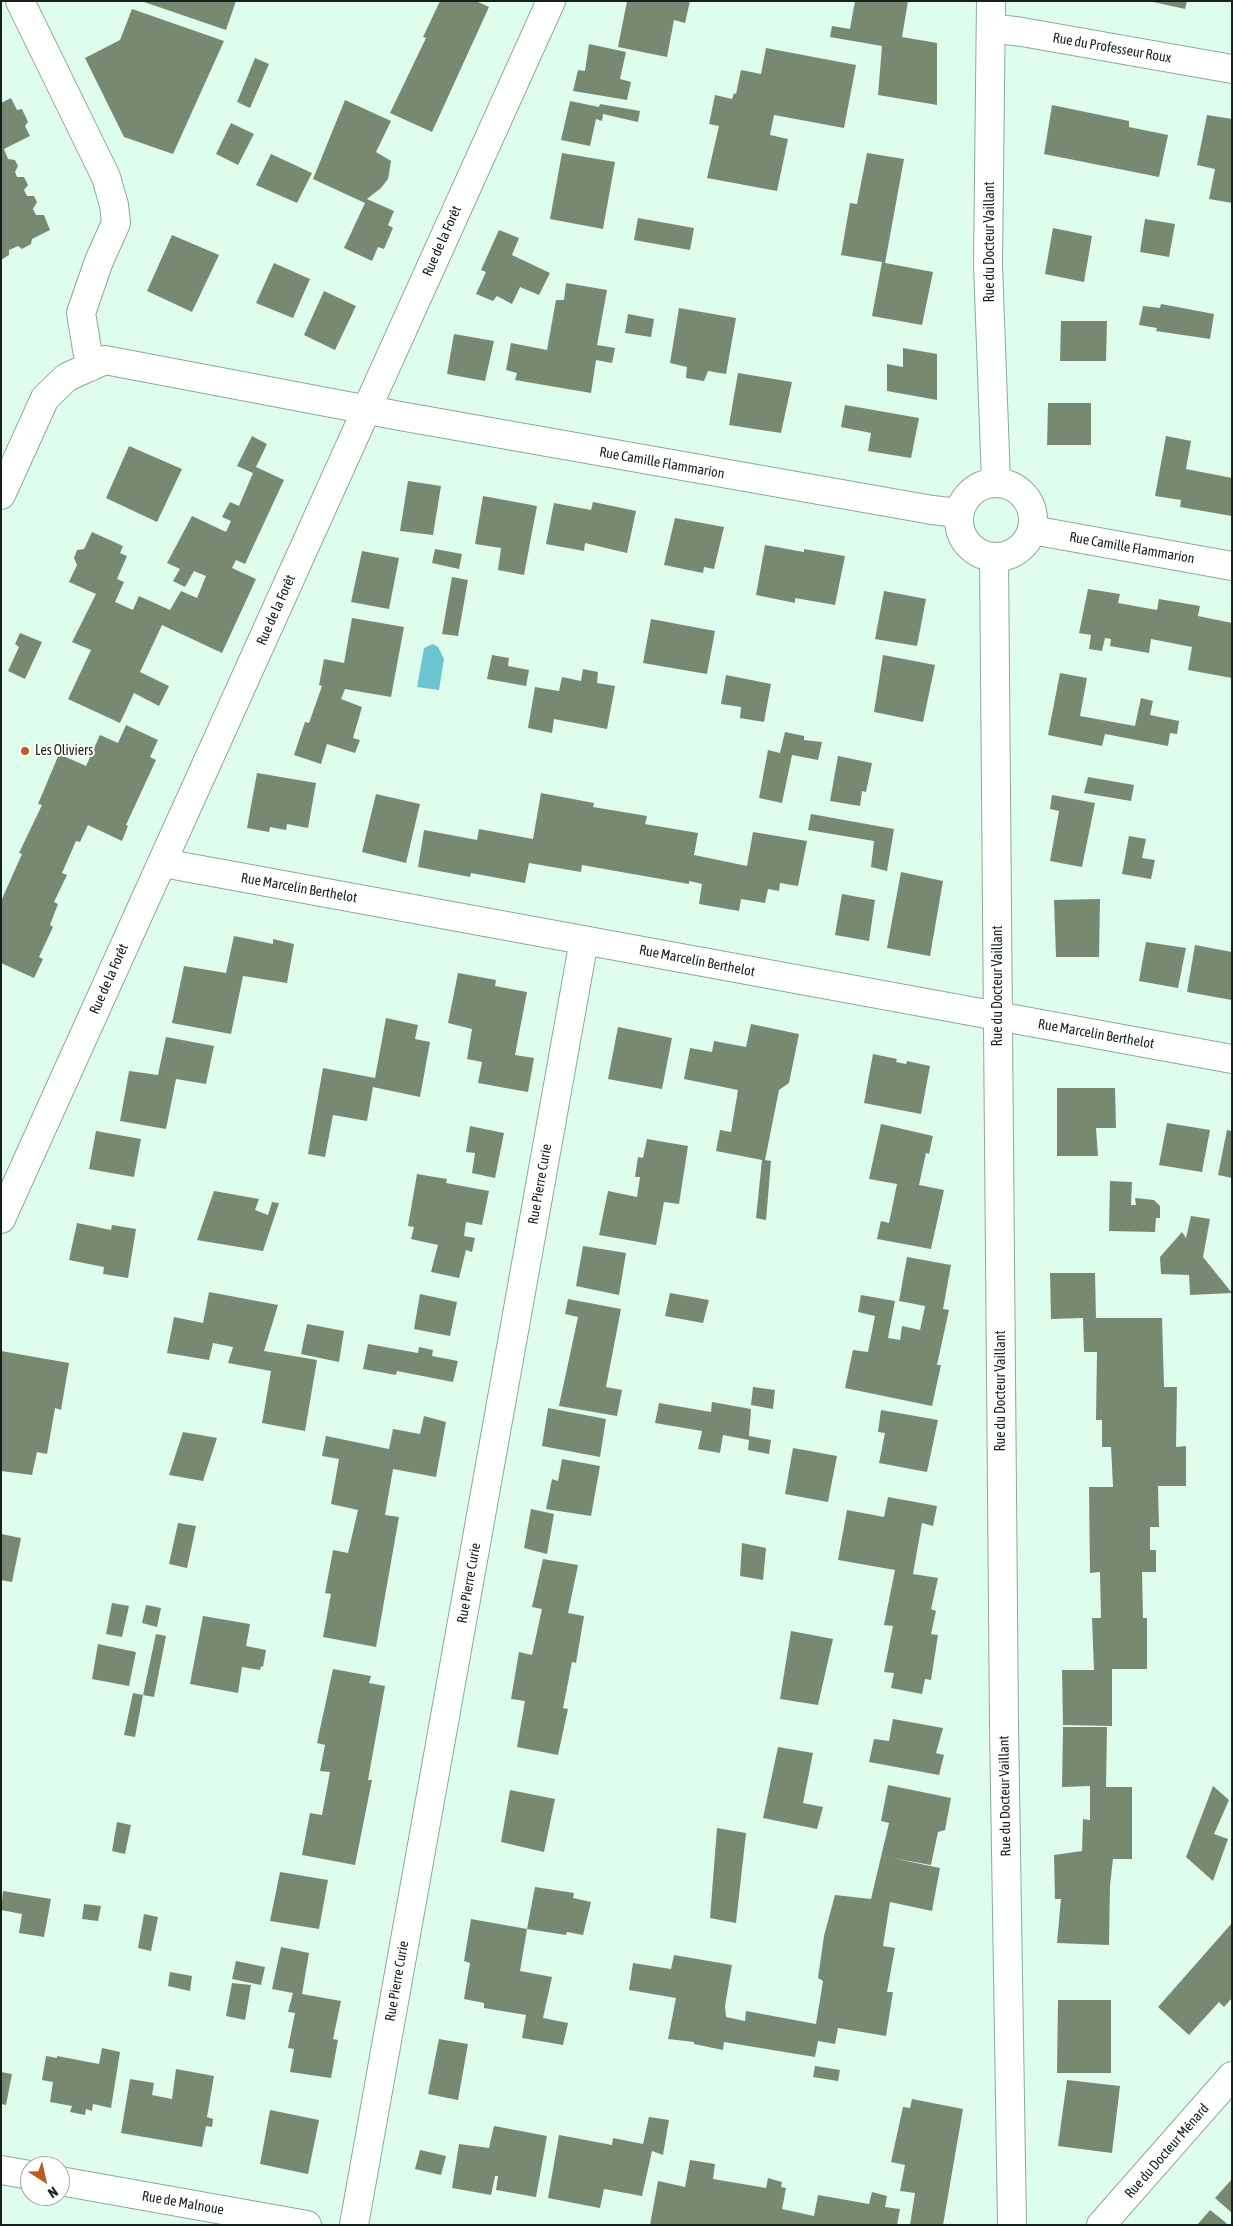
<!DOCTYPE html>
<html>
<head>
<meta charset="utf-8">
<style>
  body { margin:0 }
  #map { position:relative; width:1233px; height:2226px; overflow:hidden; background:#defdec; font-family:"Asap Condensed",sans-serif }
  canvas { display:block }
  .frame { position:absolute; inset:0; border:2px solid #16211b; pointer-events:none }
  .north { position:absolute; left:20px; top:2156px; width:50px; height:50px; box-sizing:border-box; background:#fff; border:1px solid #a2a6a4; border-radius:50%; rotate:145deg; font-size:14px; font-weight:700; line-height:20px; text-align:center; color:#16211b }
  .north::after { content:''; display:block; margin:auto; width:18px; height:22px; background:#bd5c1e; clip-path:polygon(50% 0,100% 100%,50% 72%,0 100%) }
</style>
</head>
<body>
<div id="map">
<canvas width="1233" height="2226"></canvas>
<div class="frame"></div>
<div class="north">N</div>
</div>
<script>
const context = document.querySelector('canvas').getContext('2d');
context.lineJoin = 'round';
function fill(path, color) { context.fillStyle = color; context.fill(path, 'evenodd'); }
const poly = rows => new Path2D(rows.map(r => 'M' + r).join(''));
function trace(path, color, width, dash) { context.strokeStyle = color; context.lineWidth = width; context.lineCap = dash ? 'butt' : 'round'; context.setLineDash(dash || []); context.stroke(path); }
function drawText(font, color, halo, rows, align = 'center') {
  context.font = font + ' "Asap Condensed",sans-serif'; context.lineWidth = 4; context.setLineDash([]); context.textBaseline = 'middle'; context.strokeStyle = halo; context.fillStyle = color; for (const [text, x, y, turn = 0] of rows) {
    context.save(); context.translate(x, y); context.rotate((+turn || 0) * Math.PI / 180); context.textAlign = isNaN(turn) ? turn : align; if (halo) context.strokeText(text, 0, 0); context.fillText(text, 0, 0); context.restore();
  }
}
fill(poly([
  [433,644,438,647,444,659,439,690,417,687,424,648]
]), '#6bc4cf');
fill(poly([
  [141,1,236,1,226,30],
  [440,1,476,1,489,7,432,132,390,113,426,38,423,37],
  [627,1,690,1,685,23,674,20,667,57,618,47],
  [855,1,908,1,902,37,937,43,937,105,878,95,882,46,830,37,832,26,850,29],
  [1149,1,1187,1,1185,9],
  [132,9,224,41,173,154,124,137,85,58,120,40],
  [589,44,626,52,620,79,631,82,627,100,573,91,578,70,585,71],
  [766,48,856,65,844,128,774,115,770,135,788,139,777,191,707,178,719,126,709,124,715,95,732,99,734,93,736,94,741,70,761,74],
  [255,58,269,64,250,108,237,102],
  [11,98,17,110,22,109,28,122,25,126,30,136,4,149,8,159,15,160,18,166,15,172,17,177,24,177,28,185,24,190,27,196,34,196,37,202,33,209,36,215,44,215,50,230,32,239,31,244,22,249,18,246,9,250,9,255,1,260,1,103],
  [345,100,391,121,376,152,391,161,388,179,381,188,367,199,394,211,388,225,393,228,384,249,378,247,372,261,344,248,365,203,313,179],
  [570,101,599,107,600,104,640,111,638,122,603,114,602,121,596,119,590,146,561,140],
  [1052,105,1129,121,1129,127,1168,135,1159,177,1044,154],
  [1207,115,1232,119,1232,203,1209,199,1215,169,1197,165],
  [231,123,254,134,238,165,216,154],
  [562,153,615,162,603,229,550,219],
  [867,153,904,159,885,263,933,272,922,325,872,316,882,262,841,255,850,203,857,204],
  [271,154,312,173,297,203,256,185],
  [638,218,694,228,690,250,634,240],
  [1145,219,1175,224,1169,257,1140,252],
  [1053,228,1092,236,1084,282,1045,274],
  [499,230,519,238,512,255,550,273,539,295,520,287,512,304,497,296,493,301,476,294,486,272,481,270],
  [172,235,219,255,192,312,147,291],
  [274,263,310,279,293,318,256,303],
  [566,283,607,290,597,345,615,348,612,363,596,360,591,393,515,380,517,373,506,370,511,343,547,350,556,300,564,300],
  [324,291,356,306,335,350,304,335],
  [1161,304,1214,314,1210,339,1156,331,1157,328,1139,325,1143,306,1160,308],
  [679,308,736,318,726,374,708,371,704,381,686,378,687,367,670,363],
  [628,314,654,319,651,337,625,333],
  [1061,321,1107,321,1106,361,1060,361],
  [454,334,494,341,485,381,447,374],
  [903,348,937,354,937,400,887,391,887,364,903,367],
  [738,373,792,382,781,433,729,425],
  [1048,403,1091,403,1091,445,1047,445],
  [845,405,919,418,911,458,868,451,871,433,841,427],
  [252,436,267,444,256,467,284,480,245,564,236,560,232,568,256,579,222,653,162,625,140,672,169,686,159,706,134,693,120,723,68,699,91,650,72,642,96,594,69,582,77,565,74,558,77,550,84,549,92,532,123,546,120,553,127,556,117,579,124,582,115,602,133,610,139,596,170,610,181,591,197,598,206,576,194,571,185,587,173,581,180,569,167,563,192,516,226,532,231,521,222,517,230,502,239,506,253,473,237,466],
  [1166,436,1191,441,1186,469,1232,478,1232,516,1180,507,1181,500,1155,496],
  [129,446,182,469,157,522,106,498],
  [408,481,441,486,433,535,400,531],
  [483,496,537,506,524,575,498,570,501,548,475,544],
  [593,502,636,511,627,553,585,543,584,551,546,544,554,503,591,510],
  [675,518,724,527,714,569,704,567,703,573,664,565],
  [765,545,804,552,804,549,845,556,835,605,795,598,795,603,756,595],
  [435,549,462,554,459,569,432,563],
  [362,551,399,558,389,609,351,602],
  [452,577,468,580,458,636,442,634],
  [1088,589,1120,594,1118,603,1157,610,1159,599,1200,606,1198,616,1232,623,1232,678,1188,670,1192,647,1151,639,1149,653,1110,646,1111,639,1105,638,1102,651,1089,649,1091,635,1079,633],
  [884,591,926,599,917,646,875,639],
  [352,618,404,627,391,697,345,689,341,699,362,707,353,738,360,740,355,753,327,744,321,764,294,755,305,722,309,723,322,686,319,685,324,659,344,663],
  [651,619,715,631,707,674,643,663],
  [20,633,42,642,25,679,8,671,19,647,15,644],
  [492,655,509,658,508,666,529,670,526,686,487,679],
  [883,655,935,665,923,722,874,712],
  [583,669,598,672,597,683,615,686,607,729,554,719,552,733,528,728,535,687,559,691,562,677,581,681],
  [1060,673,1087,678,1080,716,1135,726,1141,698,1153,701,1150,715,1179,721,1177,734,1170,733,1168,746,1105,734,1102,746,1048,735],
  [726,675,771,684,764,722,740,718,741,707,721,704],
  [126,725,158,740,150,757,156,760,126,825,128,826,122,841,88,825,80,842,76,841,62,873,67,875,54,902,58,904,50,925,53,927,39,957,43,959,34,978,1,963,1,901,22,854,19,853,42,805,38,804,59,754,86,766,100,735,118,743],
  [785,732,804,736,804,740,822,742,818,760,792,755,782,803,759,798,768,750,780,753],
  [838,756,872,763,866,792,862,791,860,806,830,801],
  [257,773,316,783,308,828,287,824,286,830,270,827,269,832,247,828],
  [1088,777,1134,785,1131,801,1084,793],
  [541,793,594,803,593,807,647,816,645,824,698,833,694,855,747,866,753,832,807,841,798,886,780,883,779,891,768,889,765,903,741,899,739,911,699,904,702,884,689,881,689,884,582,865,581,872,529,863,525,883,471,873,470,877,418,867,424,830,477,840,479,829,533,839],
  [376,794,420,804,406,863,362,852],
  [1052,795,1095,803,1082,867,1050,861,1059,811,1050,809],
  [811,814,894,829,887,871,871,867,874,841,808,830],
  [1129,836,1146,839,1142,858,1155,860,1151,879,1122,874],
  [901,872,943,881,930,956,887,948],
  [842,894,875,900,869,941,835,935],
  [1100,899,1099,957,1056,957,1054,900],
  [234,936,273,944,273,939,294,944,287,983,243,976,231,1034,172,1023,184,966,226,973],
  [1146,942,1186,948,1178,988,1139,981],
  [1195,945,1232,952,1232,1000,1187,992],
  [458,973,496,980,495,986,527,992,515,1055,534,1058,528,1092,478,1083,482,1062,467,1059,472,1029,448,1023],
  [386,1018,418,1025,415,1039,430,1042,420,1097,373,1087,367,1121,333,1115,325,1157,308,1154,323,1068,375,1078],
  [751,1024,799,1034,789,1083,779,1090,765,1160,771,1161,766,1220,756,1218,762,1160,716,1151,720,1130,731,1132,738,1090,684,1079,690,1048,712,1052,714,1041,746,1047],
  [618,1027,672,1038,662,1089,608,1079],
  [166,1037,214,1046,206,1084,176,1079,166,1129,120,1121,129,1071,158,1075],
  [873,1054,897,1059,896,1062,906,1064,907,1061,930,1066,921,1114,864,1103],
  [1057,1088,1115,1088,1116,1128,1096,1128,1098,1156,1057,1156],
  [1167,1123,1210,1130,1202,1172,1159,1165],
  [881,1124,933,1136,929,1154,926,1153,919,1185,944,1190,931,1249,877,1239,881,1221,889,1223,897,1184,869,1179],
  [470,1126,504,1133,495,1178,472,1173,475,1153,466,1152],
  [1227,1130,1232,1131,1232,1178,1218,1175],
  [96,1131,141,1139,134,1177,89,1169],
  [647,1139,688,1146,679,1204,664,1202,656,1245,599,1235,608,1191,637,1197,640,1177,635,1177,638,1157,643,1158],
  [417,1174,447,1179,446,1183,489,1191,482,1225,466,1222,464,1236,475,1238,472,1252,466,1250,459,1278,431,1272,438,1245,411,1239,414,1227,408,1226],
  [1110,1181,1132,1182,1131,1205,1136,1205,1135,1198,1154,1200,1160,1206,1160,1218,1156,1218,1155,1232,1109,1231],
  [214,1191,259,1199,255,1210,268,1215,272,1202,279,1203,263,1251,197,1240],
  [1191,1216,1210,1219,1203,1257,1232,1293,1190,1295,1189,1275,1161,1274,1160,1257,1182,1232,1186,1238],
  [77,1223,111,1230,112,1225,136,1229,128,1278,103,1274,104,1267,69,1260],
  [583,1246,626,1253,619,1295,576,1286],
  [907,1257,951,1265,943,1309,949,1310,937,1365,941,1365,932,1406,845,1388,853,1350,868,1352,875,1316,858,1312,861,1295,895,1301,888,1338,900,1340,902,1326,920,1330,925,1306,899,1301],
  [1050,1273,1095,1273,1096,1318,1162,1318,1164,1387,1177,1387,1176,1447,1186,1446,1186,1486,1158,1486,1159,1527,1150,1527,1150,1550,1156,1550,1156,1572,1142,1572,1143,1618,1147,1618,1147,1669,1112,1669,1112,1726,1063,1725,1062,1670,1094,1670,1092,1618,1101,1618,1100,1572,1090,1573,1089,1487,1113,1487,1111,1447,1102,1447,1102,1420,1096,1420,1097,1352,1084,1352,1083,1318,1051,1319],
  [209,1292,278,1305,264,1351,317,1360,305,1431,262,1423,271,1371,228,1363,233,1347,213,1343,209,1360,167,1353,174,1317,203,1323],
  [670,1293,709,1300,703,1323,665,1316],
  [420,1294,457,1302,450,1336,414,1329],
  [568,1299,621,1309,606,1387,622,1390,617,1416,559,1406,578,1317,565,1314],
  [307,1324,344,1331,339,1362,301,1354],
  [368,1344,418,1353,419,1347,433,1350,432,1356,458,1361,453,1382,397,1371,396,1375,363,1369],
  [1,1351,69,1363,61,1410,55,1408,47,1454,37,1452,32,1475,1,1471],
  [753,1387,775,1390,773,1409,751,1405],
  [712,1402,751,1409,749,1436,771,1440,769,1454,748,1450,749,1440,723,1435,720,1453,698,1449,702,1431,655,1423,659,1403,711,1412],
  [548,1408,606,1419,600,1457,542,1446],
  [881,1410,938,1420,927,1472,879,1463,885,1433,878,1432],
  [424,1416,446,1422,436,1477,393,1469,385,1515,399,1517,376,1647,323,1637,331,1594,325,1593,333,1550,348,1553,358,1510,331,1504,339,1459,322,1456,326,1436,389,1449,393,1429,420,1434],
  [183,1432,217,1438,203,1481,169,1475],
  [793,1448,837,1456,828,1502,785,1494],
  [562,1459,600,1466,591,1516,546,1509,552,1479,558,1481],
  [888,1497,937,1506,933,1526,922,1523,913,1574,938,1578,931,1609,936,1611,931,1634,938,1635,931,1680,925,1679,922,1694,891,1688,894,1673,884,1672,893,1626,884,1625,895,1570,838,1560,847,1510,884,1517],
  [531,1509,554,1514,547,1554,524,1548],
  [178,1523,196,1526,187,1568,169,1564],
  [1,1534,21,1538,12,1582,1,1580],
  [742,1543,766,1548,763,1580,740,1576],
  [543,1559,578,1565,568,1613,584,1616,576,1663,572,1662,563,1708,568,1709,558,1755,517,1747,525,1701,511,1699,519,1652,532,1655,542,1609,532,1607],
  [112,1603,129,1606,122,1637,106,1634],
  [146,1605,161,1608,157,1627,142,1623],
  [203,1616,250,1624,246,1646,266,1650,263,1667,261,1666,260,1670,242,1667,238,1693,190,1684],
  [791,1631,833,1639,818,1705,780,1699],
  [156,1634,166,1636,154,1697,143,1695],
  [98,1644,136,1652,129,1686,92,1679],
  [333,1669,371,1676,369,1683,385,1686,368,1780,372,1780,355,1865,302,1855,310,1813,322,1815,330,1772,320,1771,325,1745,317,1743],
  [133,1693,143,1695,135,1737,124,1735],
  [893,1719,943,1728,936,1753,944,1755,939,1775,869,1762,874,1739,889,1741],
  [1063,1727,1107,1727,1106,1787,1132,1787,1132,1859,1113,1859,1110,1885,1109,1945,1057,1943,1061,1899,1055,1899,1054,1855,1082,1851,1083,1819,1090,1820,1090,1786,1062,1787],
  [778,1747,813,1753,803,1803,823,1807,817,1829,763,1818],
  [888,1785,951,1798,945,1830,938,1832,931,1865,892,1858,940,1868,932,1911,890,1902,883,1946,895,1948,887,1992,893,1992,886,2036,838,2028,835,2044,818,2041,815,2057,724,2042,723,2050,694,2044,694,2042,668,2039,676,1998,629,1990,633,1963,671,1969,674,1955,732,1965,725,2006,726,2017,745,2021,746,2011,816,2024,823,1981,818,1978,824,1936,835,1895,871,1899,889,1823,881,1821],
  [1213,1786,1229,1800,1214,1834,1228,1839,1213,1881,1186,1857],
  [510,1790,555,1799,544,1852,501,1842],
  [117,1822,131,1825,125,1854,112,1851],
  [717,1828,746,1833,736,1923,710,1918],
  [280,1872,328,1880,319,1929,270,1921],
  [535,1887,574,1893,573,1898,591,1902,583,1935,567,1932,566,1935,527,1929,520,1971,552,1977,543,2018,568,2023,563,2045,522,2038,526,2015,484,2008,484,2003,464,1999,470,1963,464,1961,471,1919,527,1929],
  [3,1891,51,1899,44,1937,19,1933,22,1914,1,1910],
  [84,1904,101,1906,98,1921,82,1919],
  [144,1914,158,1917,151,1951,138,1948],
  [1232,1923,1232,1998,1224,2007,1219,2002,1189,2035,1158,2007],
  [281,1947,309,1953,302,1994,341,2001,333,2039,338,2040,331,2078,290,2072,294,2049,288,2048,295,2013,288,2012,293,1993,272,1989],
  [236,1961,265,1967,261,1985,232,1979],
  [170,1972,192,1976,190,1991,168,1986],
  [232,1983,251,1985,245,2020,226,2016],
  [1058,2000,1111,2000,1111,2073,1057,2073],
  [439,2039,468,2044,458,2100,428,2094],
  [102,2048,120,2052,111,2108,93,2104,92,2111,86,2109,85,2115,70,2112,72,2106,50,2102,53,2082,42,2080,46,2056,57,2058,57,2056,99,2064],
  [815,2066,840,2070,838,2081,813,2077],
  [176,2069,214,2076,207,2117,213,2119,212,2127,206,2126,202,2147,121,2133,130,2079,154,2083,152,2095,172,2099],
  [1,2072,12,2074,6,2105,1,2104],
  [1067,2080,1120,2086,1112,2153,1058,2146],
  [912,2099,963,2109,943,2225,910,2225,915,2193,900,2191,905,2165,891,2162,903,2107,910,2108],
  [270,2110,319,2120,308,2174,260,2164],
  [649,2117,669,2120,663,2155,652,2151,642,2196,604,2189,600,2208,548,2198,559,2135,612,2145,613,2138,643,2144],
  [494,2126,547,2136,536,2197,496,2190,498,2176,495,2176,491,2195,452,2188,459,2144,489,2148],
  [420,2150,446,2156,441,2175,415,2169],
  [690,2160,715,2164,713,2179,766,2188,768,2178,782,2182,781,2187,786,2188,782,2209,814,2216,818,2195,869,2204,872,2192,887,2196,885,2207,900,2209,897,2225,650,2225,658,2181,685,2187],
  [1232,2179,1232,2213,1215,2198],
  [1210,2210,1224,2221,1228,2225,1197,2225]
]), '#788972');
const street = poly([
  [20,1,106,177,114,205,116,223,99,261,81,313,90,367],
  [991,1,988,265,996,482],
  [991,28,1022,32,1232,69],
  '959 520a37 37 0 1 1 74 0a37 37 0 1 1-74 0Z',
  [1,495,45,398,67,377,105,360,400,416,932,510,959,513],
  [1032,530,1232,566],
  [994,558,1004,1725,1012,2225],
  [163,863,1232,1059],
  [1,1219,551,1],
  [1,2170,30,2175],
  [60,2181,307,2225],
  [354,2225,584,940],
  [1101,2225,1232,2076]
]);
trace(street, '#8da999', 30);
trace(street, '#fff', 28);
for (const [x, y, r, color] of [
  [25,751,5,"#bd5c1e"]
]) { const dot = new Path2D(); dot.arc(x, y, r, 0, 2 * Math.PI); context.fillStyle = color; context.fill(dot); trace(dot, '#fff', 2); }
drawText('14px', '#16211b', '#fff', [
  ["Rue du Professeur Roux",1112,48,10],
  ["Rue de la Forêt",442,241,-66],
  ["Rue du Docteur Vaillant",990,242,-90],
  ["Rue Camille Flammarion",662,463,10],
  ["Rue Camille Flammarion",1132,548,10],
  ["Rue de la Forêt",276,610,-66],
  ["Rue Marcelin Berthelot",299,888,10],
  ["Rue Marcelin Berthelot",697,961,11],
  ["Rue de la Forêt",109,979,-66],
  ["Rue du Docteur Vaillant",998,986,-90],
  ["Rue Marcelin Berthelot",1096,1034,10],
  ["Rue Pierre Curie",540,1184,-80],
  ["Rue du Docteur Vaillant",1001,1391,-90],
  ["Rue Pierre Curie",469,1583,-80],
  ["Rue du Docteur Vaillant",1005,1796,-91],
  ["Rue Pierre Curie",397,1981,-80],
  ["Rue du Docteur Ménard",1167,2151,-49],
  ["Rue de Malnoue",183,2203,10]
]);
drawText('14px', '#16211b', '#fff', [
  ["Les Oliviers",35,751]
], 'left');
</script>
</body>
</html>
